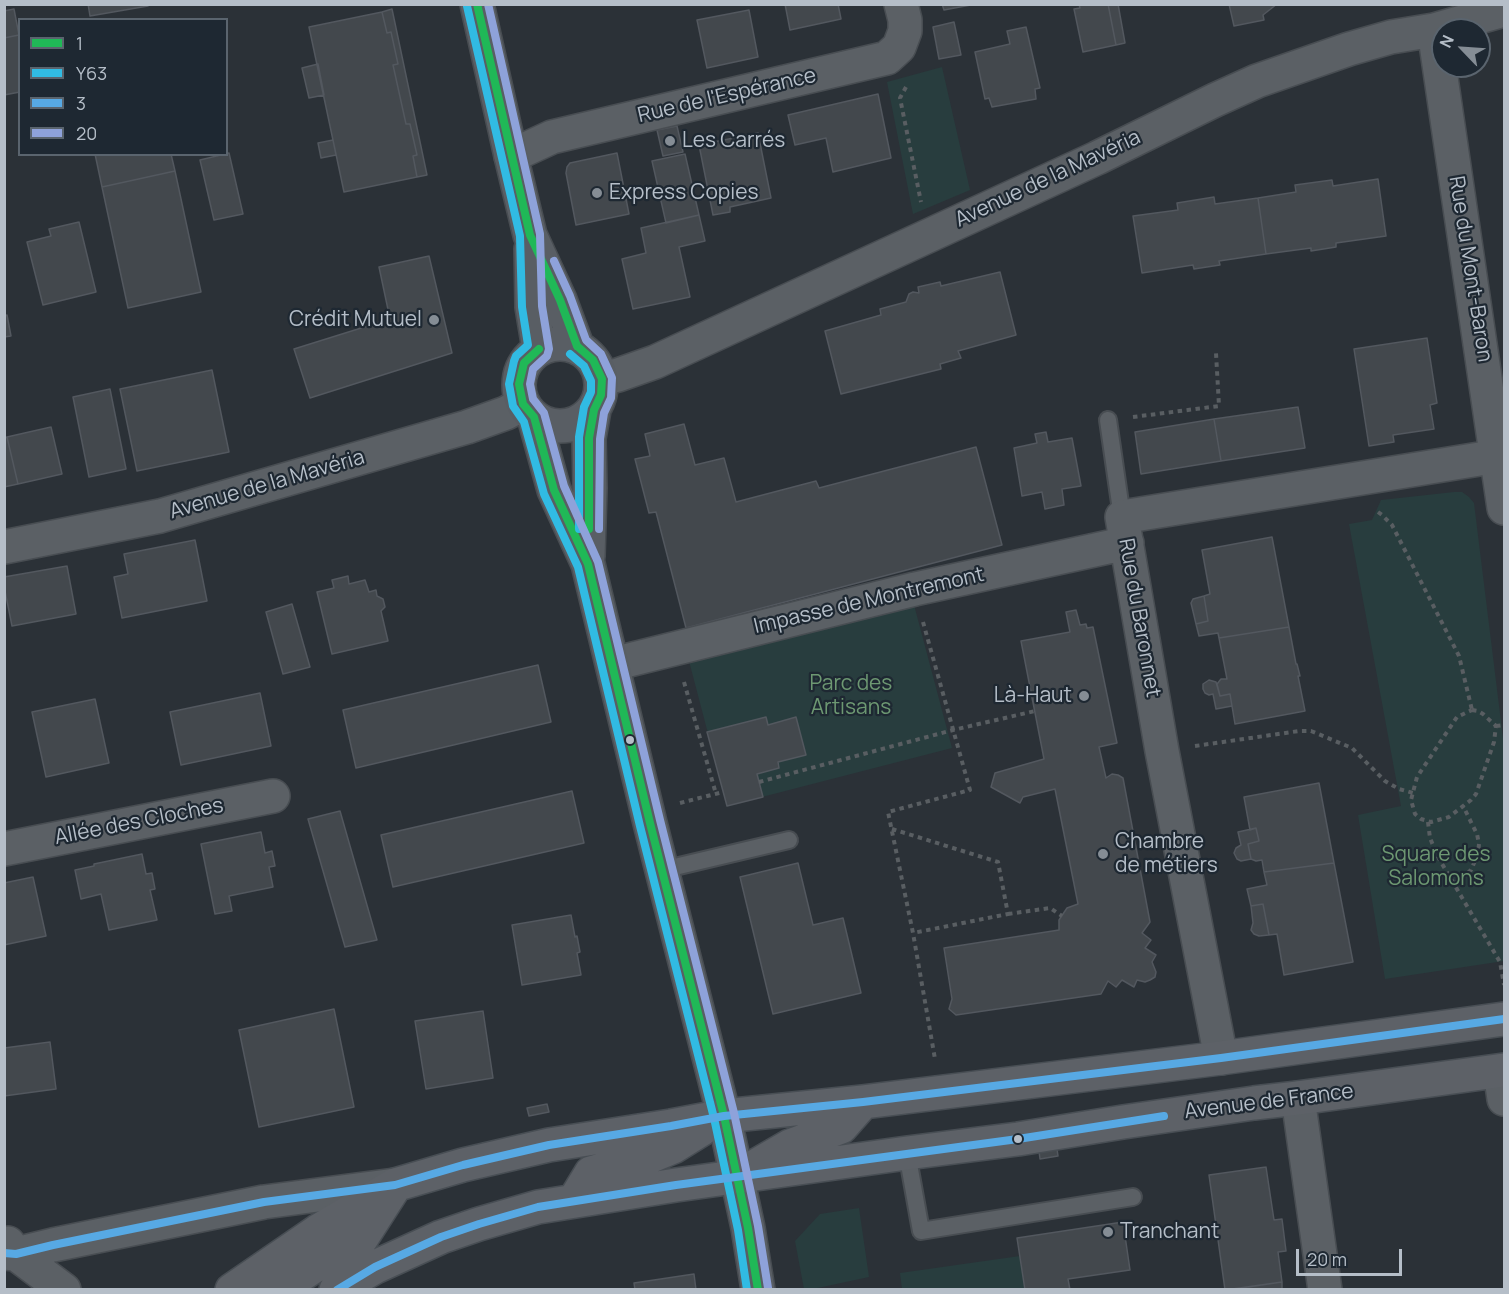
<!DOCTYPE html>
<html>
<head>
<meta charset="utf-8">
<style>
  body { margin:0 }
  #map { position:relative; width:1509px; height:1294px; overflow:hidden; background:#2b3137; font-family:Manrope,sans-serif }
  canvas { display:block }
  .frame { position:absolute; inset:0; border:6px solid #b5bec8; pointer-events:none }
  .legend { position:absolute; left:18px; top:18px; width:210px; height:138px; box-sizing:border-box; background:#1e2832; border:2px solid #5a646e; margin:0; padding:8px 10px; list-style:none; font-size:18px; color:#b5bec8 }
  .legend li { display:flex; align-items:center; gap:12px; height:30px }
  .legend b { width:30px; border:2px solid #5a646e }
  .north { position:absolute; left:1431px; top:18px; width:60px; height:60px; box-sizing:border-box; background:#1e2832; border:2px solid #5a646e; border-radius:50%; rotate:295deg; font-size:16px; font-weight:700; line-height:24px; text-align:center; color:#b5bec8 }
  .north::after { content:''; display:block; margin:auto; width:21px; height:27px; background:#858d95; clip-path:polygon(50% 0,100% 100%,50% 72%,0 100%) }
  .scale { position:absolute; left:1296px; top:1249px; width:106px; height:27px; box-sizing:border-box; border:3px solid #b5bec8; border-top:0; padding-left:8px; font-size:18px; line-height:21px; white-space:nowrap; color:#b5bec8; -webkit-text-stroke:4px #1e2832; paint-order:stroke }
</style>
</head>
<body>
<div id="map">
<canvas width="1509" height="1294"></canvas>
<div class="frame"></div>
<ul class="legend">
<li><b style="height:8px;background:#20b857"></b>1</li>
<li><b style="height:8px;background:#31bbe3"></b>Y63</li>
<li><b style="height:8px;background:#57a9e4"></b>3</li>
<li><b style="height:8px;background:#8ea2da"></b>20</li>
</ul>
<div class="north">N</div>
<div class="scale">20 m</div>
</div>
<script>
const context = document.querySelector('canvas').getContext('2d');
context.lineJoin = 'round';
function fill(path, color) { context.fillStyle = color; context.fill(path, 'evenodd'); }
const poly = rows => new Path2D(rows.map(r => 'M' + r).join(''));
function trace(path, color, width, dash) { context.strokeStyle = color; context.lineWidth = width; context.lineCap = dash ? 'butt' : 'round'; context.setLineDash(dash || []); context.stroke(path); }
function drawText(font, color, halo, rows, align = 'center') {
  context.font = font + ' Manrope,sans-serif'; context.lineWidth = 4.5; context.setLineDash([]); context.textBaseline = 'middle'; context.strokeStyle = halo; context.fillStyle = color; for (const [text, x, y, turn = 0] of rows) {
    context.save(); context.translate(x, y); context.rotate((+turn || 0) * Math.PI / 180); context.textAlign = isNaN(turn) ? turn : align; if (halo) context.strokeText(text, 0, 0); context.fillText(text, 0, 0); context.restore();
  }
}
fill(poly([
  [942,67,970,190,913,214,887,82],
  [1454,492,1462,492,1469,497,1474,503,1504,746,1504,961,1385,979,1358,815,1401,806,1349,524,1372,520,1381,500],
  [913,601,952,748,727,806,689,661],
  [859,1208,869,1277,813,1289,804,1289,795,1241,820,1214],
  [1020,1256,1025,1289,902,1289,900,1273]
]), '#283d3e');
const building = poly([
  [88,4,148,4,148,6,90,16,88,4],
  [785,4,838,4,841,19,790,30,785,4],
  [942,4,976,4,944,10,942,4],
  [1079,4,1108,4,1116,45,1083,52,1074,9,1080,8,1079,4],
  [1108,4,1118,4,1125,43,1116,45,1108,4],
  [1229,4,1277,4,1263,15,1264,20,1234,26,1229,4],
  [14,9,19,35,4,38,4,11,14,9],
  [392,9,427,175,417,177,413,156,417,155,410,124,406,124,393,65,398,64,391,32,387,33,382,12,392,9],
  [749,10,758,57,707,68,697,20,749,10],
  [382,12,387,33,391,32,398,64,393,65,406,124,410,124,417,155,413,156,417,177,344,192,309,27,382,12],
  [954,22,961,55,939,59,933,27,954,22],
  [1026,27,1040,88,1035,89,1036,99,992,107,989,98,985,99,975,52,1010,44,1007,31,1026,27],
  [19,35,20,92,4,95,4,38,19,35],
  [318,64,324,95,309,98,302,68,318,64],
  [878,94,891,158,833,172,826,138,795,145,788,115,878,94],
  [677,126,683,152,663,156,657,130,677,126],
  [758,133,771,198,730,207,730,212,713,215,699,145,758,133],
  [333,140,336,155,321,158,318,143,333,140],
  [229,153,243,214,214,220,200,160,229,153],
  [617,153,629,214,576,225,566,173,567,167,570,163,617,153],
  [95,154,171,154,175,171,102,187,95,154],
  [685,154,699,215,666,223,652,161,685,154],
  [175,171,201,292,128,308,102,187,175,171],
  [1378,179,1386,236,1336,243,1336,247,1311,251,1311,248,1266,254,1258,198,1296,192,1295,185,1332,180,1333,186,1378,179],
  [1214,197,1215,204,1258,198,1266,254,1219,261,1220,265,1194,269,1193,265,1142,273,1133,216,1178,210,1177,203,1214,197],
  [699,215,705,241,679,247,690,297,633,309,622,259,646,253,641,228,699,215],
  [79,222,96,292,43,305,27,242,51,236,49,229,79,222],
  [429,256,452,353,310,398,294,349,390,319,379,267,429,256],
  [1000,272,1016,335,958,351,961,358,940,364,941,369,841,394,825,331,881,315,880,309,906,302,909,294,913,292,919,293,918,287,940,282,941,286,1000,272],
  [7,315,11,336,4,337,4,316,7,315],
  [1427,338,1437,403,1430,405,1434,429,1393,435,1394,442,1369,446,1354,349,1427,338],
  [212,370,229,452,137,471,120,389,212,370],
  [110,389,126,469,89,477,73,397,110,389],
  [1298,407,1305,448,1221,461,1214,419,1298,407],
  [1214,419,1221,461,1141,474,1135,432,1214,419],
  [684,424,695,465,724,458,736,502,816,481,819,488,976,447,1002,545,686,628,656,512,649,513,635,459,650,456,645,434,684,424],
  [51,427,62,474,18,484,7,437,51,427],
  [1046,432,1048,442,1072,438,1081,486,1062,489,1064,505,1045,509,1042,492,1022,496,1014,448,1037,443,1035,434,1046,432],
  [7,437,18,484,4,487,4,438,7,437],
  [1272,537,1289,627,1219,638,1218,633,1199,636,1196,624,1208,621,1204,596,1210,594,1202,550,1272,537],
  [195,540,207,601,122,618,114,577,128,574,124,554,195,540],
  [67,566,76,614,12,626,4,586,4,577,67,566],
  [348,576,349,584,365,580,369,592,376,590,377,596,383,599,385,607,381,611,388,641,332,654,317,592,334,588,332,580,348,576],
  [1204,596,1208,621,1196,624,1191,603,1193,599,1204,596],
  [292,604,310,667,283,674,266,612,292,604],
  [1076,610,1080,625,1086,624,1087,628,1093,627,1117,743,1099,747,1106,778,1112,774,1118,775,1123,778,1150,922,1142,933,1151,940,1145,948,1156,955,1152,962,1156,972,1155,977,1150,980,1145,982,1137,980,1134,987,1122,980,1116,987,1108,981,1101,994,956,1015,949,1009,952,999,944,948,1059,930,1059,920,1067,908,1078,904,1055,789,1023,797,1020,803,991,787,995,773,1044,759,1021,641,1070,632,1066,612,1076,610],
  [1289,627,1296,664,1297,664,1300,676,1298,676,1305,711,1235,724,1230,694,1220,696,1217,684,1221,679,1227,679,1219,638,1289,627],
  [538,665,551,722,356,768,343,710,538,665],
  [1209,680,1216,682,1220,696,1230,694,1232,706,1216,709,1213,694,1209,695,1205,693,1203,689,1203,684,1209,680],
  [260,693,271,746,181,765,170,712,260,693],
  [95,699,109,763,46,777,32,712,95,699],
  [766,717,768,725,796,717,806,755,778,762,779,768,757,774,763,797,727,806,707,732,766,717],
  [1319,783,1334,863,1264,872,1262,860,1256,861,1251,859,1248,844,1259,841,1256,828,1250,830,1244,797,1319,783],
  [572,791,584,843,393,887,381,835,572,791],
  [340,811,377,940,345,947,308,819,340,811],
  [1256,828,1259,841,1248,844,1251,859,1241,861,1237,859,1234,853,1236,848,1241,845,1238,832,1256,828],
  [261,832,265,853,272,851,275,866,269,867,273,887,229,896,232,911,215,914,201,844,261,832],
  [142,854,146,874,152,873,155,889,150,890,157,920,109,930,101,894,81,899,75,870,94,866,94,864,142,854],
  [798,863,813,925,843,918,861,993,773,1014,740,877,798,863],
  [1334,863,1353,962,1284,975,1277,934,1269,935,1263,904,1251,906,1247,889,1267,885,1264,872,1334,863],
  [33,877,46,936,4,945,4,883,33,877],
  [1263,904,1269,935,1259,936,1254,934,1251,930,1253,923,1251,906,1263,904],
  [571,915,575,937,577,936,580,952,577,953,581,975,522,985,512,925,571,915],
  [334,1009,354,1107,259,1127,239,1030,334,1009],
  [483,1011,493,1078,426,1089,415,1021,483,1011],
  [50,1042,56,1089,4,1096,4,1048,50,1042],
  [547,1104,549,1112,529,1116,527,1108,547,1104],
  [1057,1149,1058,1156,1040,1159,1039,1151,1057,1149],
  [1266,1167,1274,1220,1282,1219,1286,1251,1278,1252,1282,1282,1225,1290,1209,1175,1266,1167],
  [1123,1222,1130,1270,1068,1279,1070,1290,1025,1290,1017,1238,1123,1222],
  [694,1274,696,1290,635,1290,634,1283,694,1274],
  [1282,1282,1282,1290,1228,1290,1282,1282]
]);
fill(building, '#43484d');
trace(building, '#53585f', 1.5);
const lane = poly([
  [1108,420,1122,517],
  [662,870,789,840],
  [907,1153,921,1231,1133,1197]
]);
const street = poly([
  [1434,30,1504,508],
  [511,156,552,137,887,58,899,47,905,31,905,20,901,4],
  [602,379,618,375,655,362,1097,158,1215,100,1257,81,1349,49,1391,37,1434,30,1504,10],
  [4,547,160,516,467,427,506,413,523,404],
  [613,664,915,589,1127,543],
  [4,849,273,796],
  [1221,1058,1162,751,1122,517,1498,456],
  [1500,1071,1504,1099],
  [1298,1098,1325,1290],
  [8,1243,16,1254,64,1290],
  [4,1253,16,1254,53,1245,264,1202,395,1185]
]);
const secondary = poly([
  [477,4,511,156,530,235,560,300,577,346],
  [531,249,532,307,539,349],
  '519 385a41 41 0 1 1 82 0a41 41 0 1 1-82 0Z',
  [534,417,554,490,588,564,650,823,724,1116,748,1228,758,1290],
  [588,556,590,488,589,438,594,410]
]);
const primary = poly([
  [752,1168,790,1146,841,1127,863,1102],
  [574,1201,591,1173,649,1157,673,1147,702,1129],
  [232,1290,318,1231,395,1185,463,1165,549,1145,671,1126,724,1116,863,1102,1221,1058,1504,1019],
  [278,1290,322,1261,361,1239,393,1189],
  [336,1290,375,1267,441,1237,479,1224,538,1207,676,1185,907,1153,1018,1139,1123,1122,1254,1103,1298,1098,1504,1070]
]);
trace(lane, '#484d52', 20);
trace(street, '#484d52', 36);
trace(secondary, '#484d52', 36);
trace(primary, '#484e54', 36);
trace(poly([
  [906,87,900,98,921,202],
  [1133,417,1219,406,1216,353],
  [1378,512,1382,515,1392,525,1459,656,1472,710],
  [923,622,970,790,888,812,913,933,935,1059],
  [684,682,716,794],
  [1472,710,1478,711,1483,714,1496,726,1494,742,1476,794,1471,800,1449,817,1431,822,1421,819,1415,814,1411,800,1417,777,1457,717,1472,710],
  [1496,726,1504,725],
  [1195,746,1299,731,1311,731,1352,748,1385,781,1399,789,1413,793],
  [759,782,953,730,1035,711],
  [680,803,723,792],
  [1428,822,1430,838,1438,857,1500,962,1504,985],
  [892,829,998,862,1008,914,913,933],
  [1454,884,1471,870,1478,854,1479,844,1477,834,1463,806],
  [1008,914,1050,908,1062,916]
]), '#595e62', 4, [4.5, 4.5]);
trace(lane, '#5b6065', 16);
trace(street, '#5b6065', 33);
trace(secondary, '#595e64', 33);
trace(primary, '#5d6167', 33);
trace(poly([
  [477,4,530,235,560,300,577,346],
  [577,346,593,360,602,379,601,395,594,410,589,438,589,529],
  [539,349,524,363,519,384,523,404,534,417,554,490,588,564,650,823,724,1116,748,1228,758,1290]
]), '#20b857', 8);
trace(poly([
  [467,6,520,236,522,307,528,345,516,356,514,361,509,384,513,406,524,422,544,494,578,567,640,826,714,1118,738,1230,747,1290],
  [570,354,584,366,591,381,591,392,584,407,579,437,579,529]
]), '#31bbe3', 8);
trace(poly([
  [4,1253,16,1254,53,1245,264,1202,395,1185,463,1165,549,1145,671,1126,724,1116,863,1102,1221,1058,1504,1019],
  [337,1290,375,1267,441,1237,479,1224,538,1207,676,1185,1018,1139,1164,1116]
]), '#57a9e4', 8);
trace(poly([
  [488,4,540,234,542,306,549,349,547,356,533,369,530,384,533,399,544,413,564,486,598,562,660,820,734,1113,758,1226,768,1288],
  [554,261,570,296,586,340,601,354,612,378,611,398,604,413,600,439,599,529]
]), '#8ea2da', 8);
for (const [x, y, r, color] of [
  [670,141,6,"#858d95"],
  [597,193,6,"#858d95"],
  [434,320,6,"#858d95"],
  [1084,696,6,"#858d95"],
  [630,740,5,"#b5bec8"],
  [1103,854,6,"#858d95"],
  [1018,1139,5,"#b5bec8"],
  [1108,1232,6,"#858d95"]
]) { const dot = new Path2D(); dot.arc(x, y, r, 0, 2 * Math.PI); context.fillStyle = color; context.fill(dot); trace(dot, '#1e2832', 2); }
drawText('21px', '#b5bec8', '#1e2832', [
  ["Rue de l'Espérance",727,96,-13],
  ["Avenue de la Mavéria",1048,179,-25],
  ["Rue du Mont-Baron",1470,269,81],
  ["Avenue de la Mavéria",267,485,-16],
  ["Impasse de Montremont",869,601,-13],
  ["Rue du Baronnet",1139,618,80],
  ["Allée des Cloches",139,822,-11],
  ["Avenue de France",1269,1102,-7]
]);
drawText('21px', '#b5bec8', '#1e2832', [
  ["Les Carrés",682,141],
  ["Express Copies",609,193],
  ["Crédit Mutuel",422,320,"right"],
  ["Là-Haut",1072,696,"right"],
  ["Chambre",1115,842],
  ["de métiers",1115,866],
  ["Tranchant",1120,1232]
], 'left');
drawText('21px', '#6d9872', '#1e2832', [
  ["Parc des",851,684],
  ["Artisans",851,708],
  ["Square des",1436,855],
  ["Salomons",1436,879]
]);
</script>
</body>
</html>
